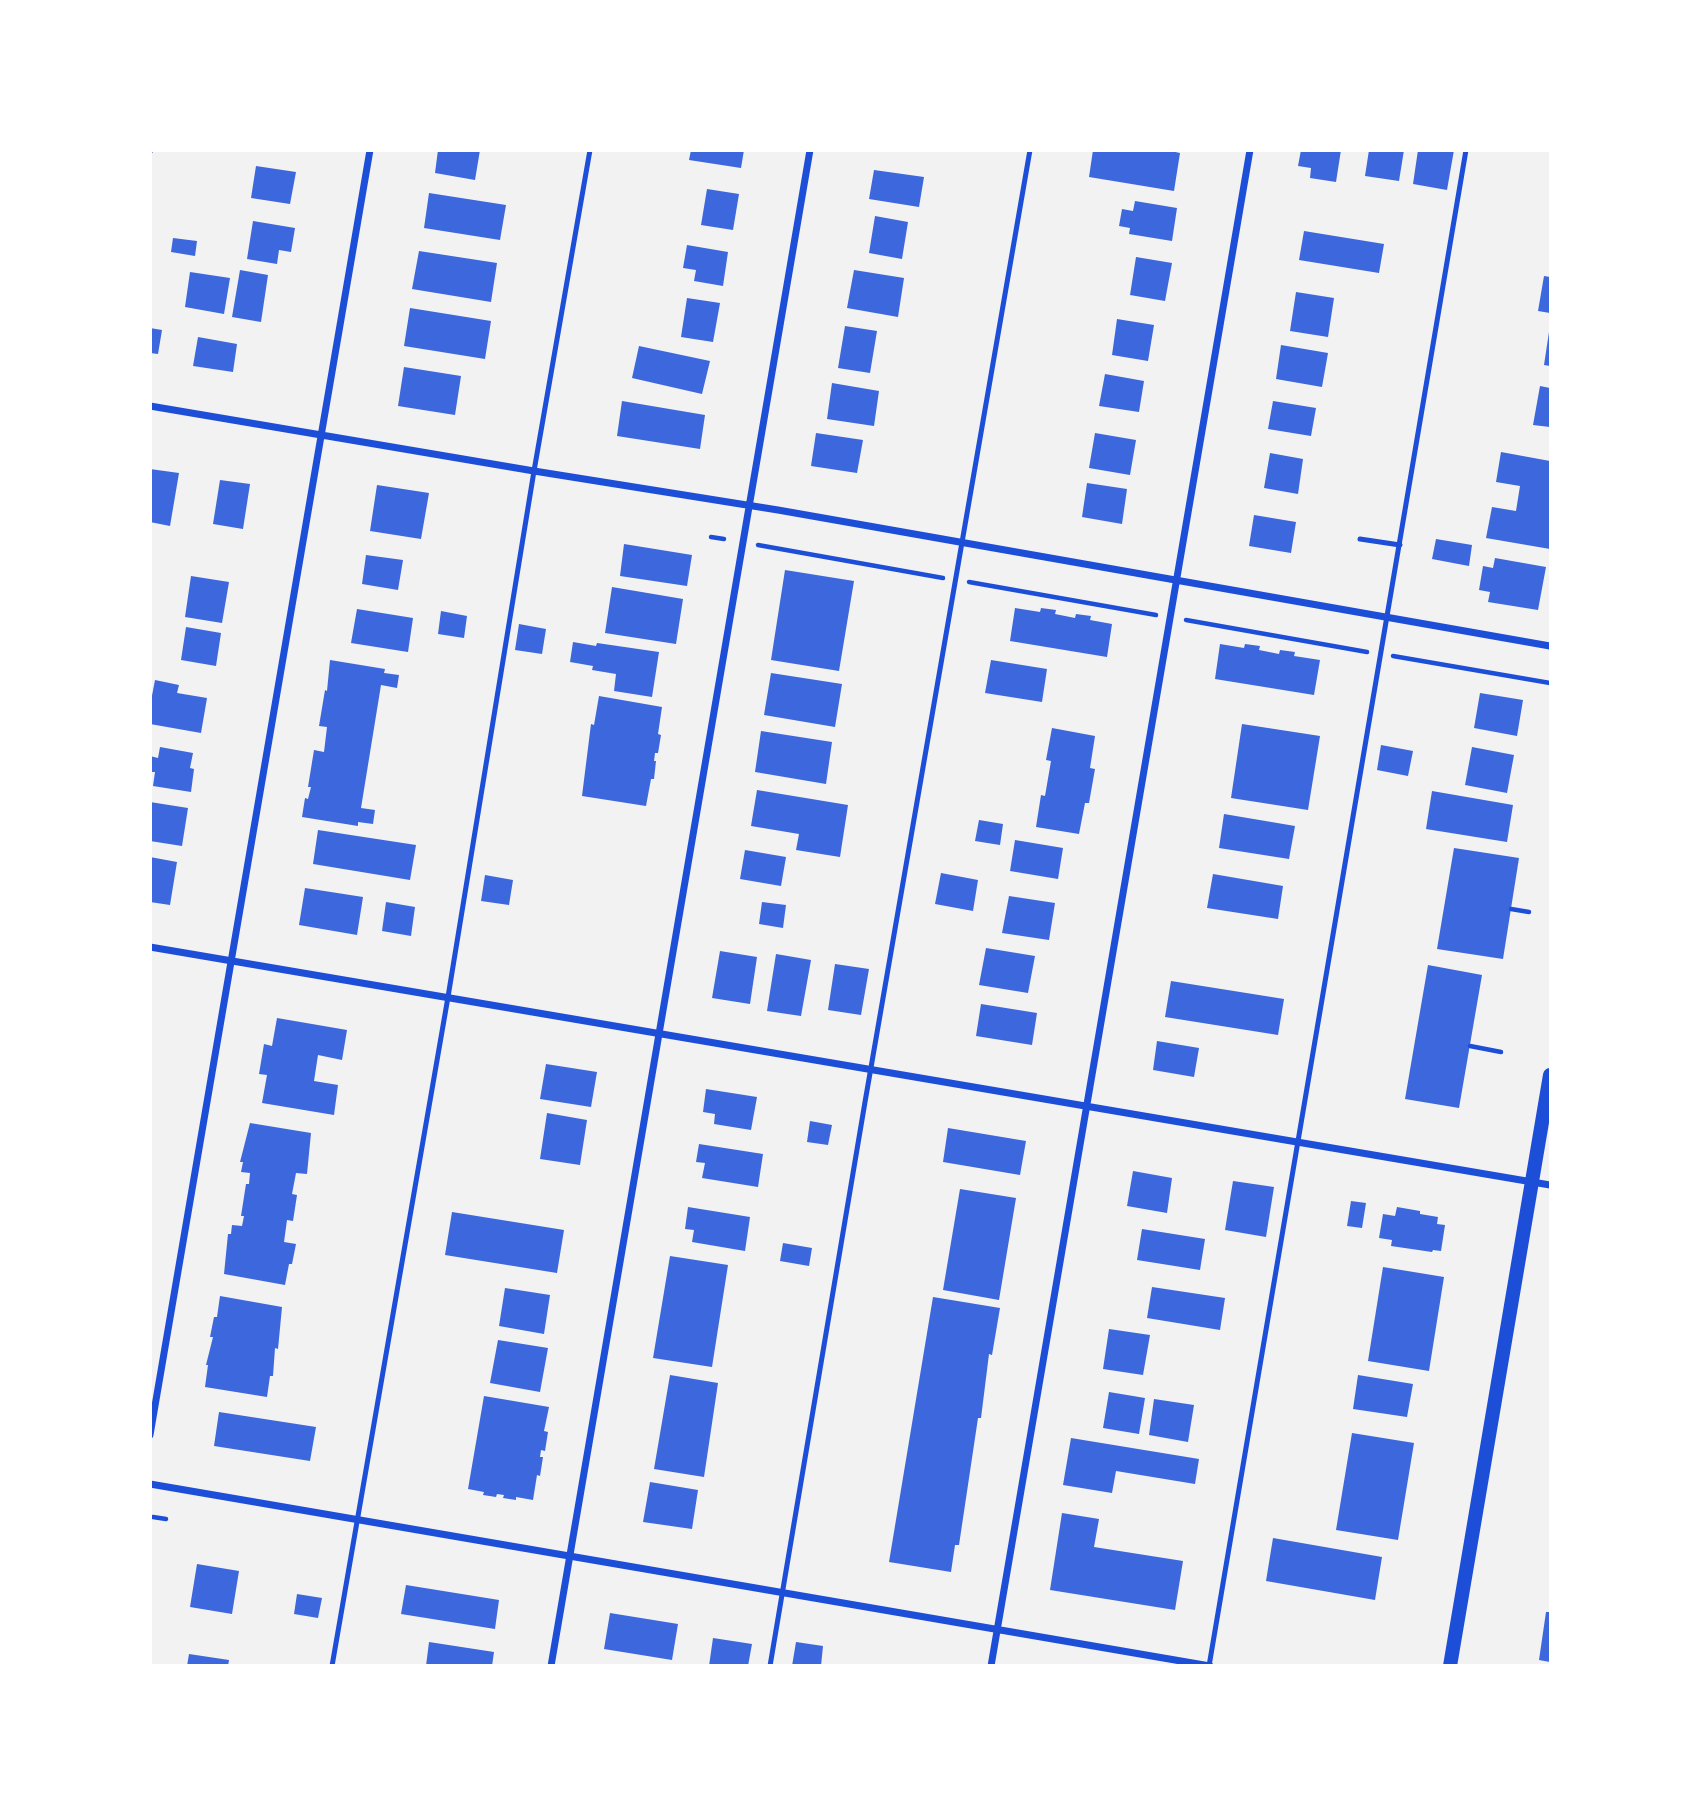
<!DOCTYPE html>
<html>
<head>
<meta charset="utf-8">
<style>
  body { margin:0 }
  #map { position:relative; width:1701px; height:1816px; overflow:hidden; background:#f2f2f2; font-family:"PT Serif",serif }
  canvas { display:block }
  .frame { position:absolute; inset:0; border:152px solid #fff; pointer-events:none }
</style>
</head>
<body>
<div id="map">
<canvas width="1701" height="1816"></canvas>
<div class="frame"></div>
</div>
<script>
const context = document.querySelector('canvas').getContext('2d');
context.lineJoin = 'round';
function fill(path, color) { context.fillStyle = color; context.fill(path, 'evenodd'); }
const poly = rows => new Path2D(rows.map(r => 'M' + r).join(''));
function trace(path, color, width, dash) { context.strokeStyle = color; context.lineWidth = width; context.lineCap = dash ? 'butt' : 'round'; context.setLineDash(dash || []); context.stroke(path); }
fill(poly([
  [438,150,480,150,475,180,435,173],
  [691,150,744,150,741,168,689,160],
  [1093,150,1166,150,1180,153,1174,191,1089,177],
  [1301,150,1341,150,1336,182,1310,178,1311,168,1298,166],
  [1369,150,1404,150,1399,181,1365,176],
  [1418,150,1454,150,1447,190,1413,184],
  [256,166,296,172,290,204,251,198],
  [874,170,924,177,919,207,869,199],
  [707,189,739,194,733,230,701,225],
  [429,193,506,205,500,240,424,228],
  [1135,201,1177,208,1172,241,1129,234,1130,228,1119,226,1122,209,1133,211],
  [875,216,908,222,902,259,869,253],
  [253,221,295,228,291,252,279,250,277,264,247,259],
  [1304,231,1384,244,1379,273,1299,260],
  [173,238,197,241,195,256,171,252],
  [687,245,728,252,723,286,694,281,696,270,683,268],
  [419,251,497,263,491,302,412,289],
  [1136,257,1172,263,1165,301,1130,295],
  [240,270,268,275,261,322,232,317],
  [854,270,904,278,898,317,847,308],
  [190,272,230,278,224,314,185,307],
  [1544,276,1550,277,1550,313,1538,311],
  [1296,292,1334,298,1328,337,1290,331],
  [687,298,720,303,713,342,681,337],
  [410,308,491,321,485,359,404,346],
  [1117,319,1154,325,1148,361,1112,355],
  [845,326,877,331,870,373,838,368],
  [150,328,162,330,158,354,150,353],
  [1549,332,1550,332,1550,366,1544,365],
  [198,337,237,344,233,372,193,366],
  [1281,345,1328,353,1322,387,1276,379],
  [639,346,710,361,702,394,632,378],
  [404,367,461,376,455,415,398,406],
  [1105,374,1144,381,1139,412,1099,406],
  [832,383,879,391,874,426,827,419],
  [1540,386,1550,388,1550,427,1533,425],
  [622,401,705,415,700,449,617,436],
  [1273,401,1316,408,1311,436,1268,429],
  [816,433,863,440,857,473,811,466],
  [1095,433,1136,440,1130,475,1089,468],
  [1501,452,1550,461,1550,549,1486,538,1492,507,1516,511,1520,486,1496,482],
  [1270,453,1303,459,1298,494,1264,488],
  [150,469,179,473,170,526,150,522],
  [220,480,250,484,243,529,213,524],
  [1087,483,1127,489,1122,524,1082,517],
  [377,485,429,493,421,539,370,531],
  [1254,515,1296,522,1291,553,1249,546],
  [1436,539,1472,545,1469,566,1432,559],
  [624,544,692,555,687,586,620,576],
  [366,555,403,560,398,590,362,584],
  [1495,558,1546,567,1538,610,1488,602,1490,592,1479,590,1483,566,1493,568],
  [785,570,854,581,839,671,771,660],
  [191,576,229,582,222,623,185,617],
  [612,587,683,599,676,644,605,633],
  [1015,608,1040,612,1041,608,1056,610,1055,614,1075,618,1076,614,1091,616,1090,620,1112,624,1107,657,1010,641],
  [357,609,413,618,408,652,351,643],
  [441,611,467,616,464,638,438,634],
  [519,624,546,629,542,654,515,650],
  [186,627,221,633,216,666,181,660],
  [573,642,596,646,597,643,659,652,652,697,614,691,616,674,592,670,593,666,570,662],
  [1220,644,1244,648,1245,644,1260,646,1259,650,1279,654,1280,650,1295,652,1294,656,1320,660,1314,695,1215,679],
  [330,660,385,669,384,673,399,675,397,688,381,685,361,808,375,810,373,824,358,822,358,826,302,817,305,798,308,799,311,787,308,787,314,750,324,752,327,727,319,726,325,690,327,691],
  [991,660,1047,669,1042,702,985,693],
  [771,673,842,684,835,727,764,715],
  [155,680,179,685,177,693,207,698,201,733,150,724,150,706],
  [1480,693,1523,700,1517,736,1474,728],
  [599,696,662,707,658,734,661,735,658,753,655,753,654,761,656,761,654,779,651,779,646,806,582,796,591,724,594,725],
  [1242,724,1320,736,1308,810,1231,798],
  [1052,728,1095,736,1090,768,1095,769,1089,803,1085,803,1079,834,1036,827,1041,795,1045,796,1051,761,1046,760],
  [761,731,832,742,826,784,755,772],
  [1381,745,1413,751,1408,776,1377,770],
  [160,747,193,753,190,768,194,769,191,792,153,786,155,772,150,772,150,756,158,758],
  [1472,747,1514,755,1507,793,1465,785],
  [757,790,848,805,840,857,796,850,799,834,751,826],
  [1432,791,1513,805,1507,842,1426,829],
  [150,802,188,808,182,846,150,841],
  [1224,814,1295,826,1289,859,1219,848],
  [979,820,1003,824,1000,845,975,841],
  [318,830,416,845,410,880,313,864],
  [1015,840,1063,848,1058,879,1010,871],
  [1454,848,1519,858,1503,959,1437,949],
  [745,850,786,857,781,886,740,879],
  [150,857,177,862,170,905,150,902],
  [941,873,978,880,973,911,935,904],
  [1213,874,1283,886,1278,919,1207,908],
  [485,875,513,880,509,905,481,901],
  [305,888,363,897,357,935,299,925],
  [1009,896,1055,903,1049,940,1002,933],
  [386,902,415,907,411,936,382,931],
  [762,902,786,905,783,928,759,924],
  [986,948,1035,956,1028,993,979,985],
  [720,951,757,957,750,1004,712,998],
  [776,954,811,960,801,1016,767,1011],
  [835,964,869,969,861,1015,828,1010],
  [1428,965,1482,975,1459,1108,1405,1099],
  [1171,981,1284,999,1278,1035,1165,1017],
  [981,1004,1037,1013,1032,1045,976,1036],
  [277,1018,347,1030,342,1060,318,1055,314,1081,338,1085,334,1115,262,1103,267,1075,259,1074,264,1044,272,1046],
  [1157,1041,1199,1048,1194,1077,1153,1070],
  [546,1064,597,1072,591,1107,540,1099],
  [706,1089,757,1097,751,1130,714,1124,715,1114,703,1112],
  [547,1113,587,1120,580,1165,540,1159],
  [810,1121,832,1125,828,1145,807,1142],
  [250,1123,311,1133,307,1174,296,1173,292,1194,297,1195,293,1221,287,1220,284,1242,296,1244,292,1264,289,1264,285,1285,224,1274,228,1234,231,1234,232,1225,242,1226,244,1216,241,1216,246,1184,249,1184,250,1173,241,1172,243,1162,240,1162],
  [948,1128,1026,1141,1020,1175,943,1162],
  [699,1144,763,1154,758,1187,702,1178,705,1163,696,1162],
  [1133,1171,1172,1178,1167,1213,1127,1206],
  [1233,1181,1274,1187,1266,1237,1225,1230],
  [960,1189,1016,1198,999,1300,943,1290],
  [1351,1201,1366,1203,1362,1228,1347,1226],
  [688,1207,750,1217,745,1251,692,1242,694,1230,685,1229],
  [1397,1207,1420,1211,1420,1214,1438,1217,1437,1224,1445,1225,1441,1251,1433,1250,1432,1252,1391,1246,1392,1240,1379,1238,1383,1214,1395,1216],
  [452,1212,564,1230,557,1273,445,1255],
  [1142,1229,1205,1239,1200,1270,1137,1260],
  [783,1243,812,1248,809,1266,780,1261],
  [670,1256,728,1265,712,1367,653,1358],
  [1383,1267,1444,1277,1429,1371,1368,1361],
  [1152,1287,1225,1298,1220,1330,1147,1318],
  [505,1288,550,1295,544,1334,499,1326],
  [220,1296,282,1307,278,1349,275,1348,273,1376,270,1376,267,1397,205,1387,208,1365,206,1365,213,1337,210,1337,214,1317,217,1317],
  [933,1297,1000,1308,992,1355,989,1354,981,1418,978,1418,959,1545,955,1545,951,1572,889,1562],
  [1109,1329,1150,1335,1143,1375,1103,1369],
  [498,1340,548,1348,540,1392,490,1383],
  [670,1375,718,1383,704,1477,654,1469],
  [1358,1375,1413,1384,1407,1417,1353,1409],
  [1109,1392,1145,1398,1139,1434,1103,1428],
  [484,1396,549,1407,544,1431,548,1432,545,1451,541,1450,540,1457,543,1457,540,1476,537,1475,533,1500,516,1497,516,1500,503,1498,504,1495,497,1494,496,1497,483,1495,484,1492,468,1489],
  [1154,1399,1194,1405,1188,1442,1149,1435],
  [219,1412,316,1427,310,1461,214,1446],
  [1352,1433,1414,1443,1398,1540,1336,1530],
  [1071,1438,1199,1459,1195,1484,1116,1471,1112,1493,1063,1485],
  [650,1482,698,1490,692,1529,643,1522],
  [1062,1513,1099,1519,1094,1547,1183,1561,1175,1610,1050,1590],
  [1273,1538,1382,1557,1375,1600,1266,1581],
  [197,1564,239,1571,232,1614,190,1607],
  [406,1585,499,1600,495,1629,401,1614],
  [297,1594,322,1598,318,1618,294,1614],
  [1546,1612,1550,1612,1550,1662,1539,1660],
  [610,1613,678,1624,672,1660,604,1649],
  [713,1638,752,1644,748,1666,709,1666],
  [429,1642,494,1652,492,1666,426,1666],
  [796,1642,823,1646,821,1666,792,1666],
  [189,1654,229,1660,228,1666,187,1666]
]), '#3d67dc');
trace(poly([
  [711,537,724,539],
  [758,545,943,578],
  [969,582,1156,615],
  [1186,620,1367,652],
  [1393,656,1550,683],
  [1511,909,1529,912],
  [1470,1046,1501,1052],
  [153,1517,166,1519]
]), '#1d4ed8', 4.5);
trace(poly([
  [150,152,151,150],
  [1360,539,1400,545],
  [332,1666,448,997,534,471,590,150],
  [770,1666,865,1102,1030,150],
  [1209,1666,1466,150]
]), '#1d4ed8', 5);
trace(poly([
  [150,406,534,471,778,510,1550,646],
  [150,947,1550,1185],
  [150,1435,370,150],
  [150,1484,1210,1666],
  [551,1666,810,150],
  [991,1666,1250,150]
]), '#1d4ed8', 7);
trace(poly([
  [1450,1666,1550,1075]
]), '#1d4ed8', 14);
</script>
</body>
</html>
